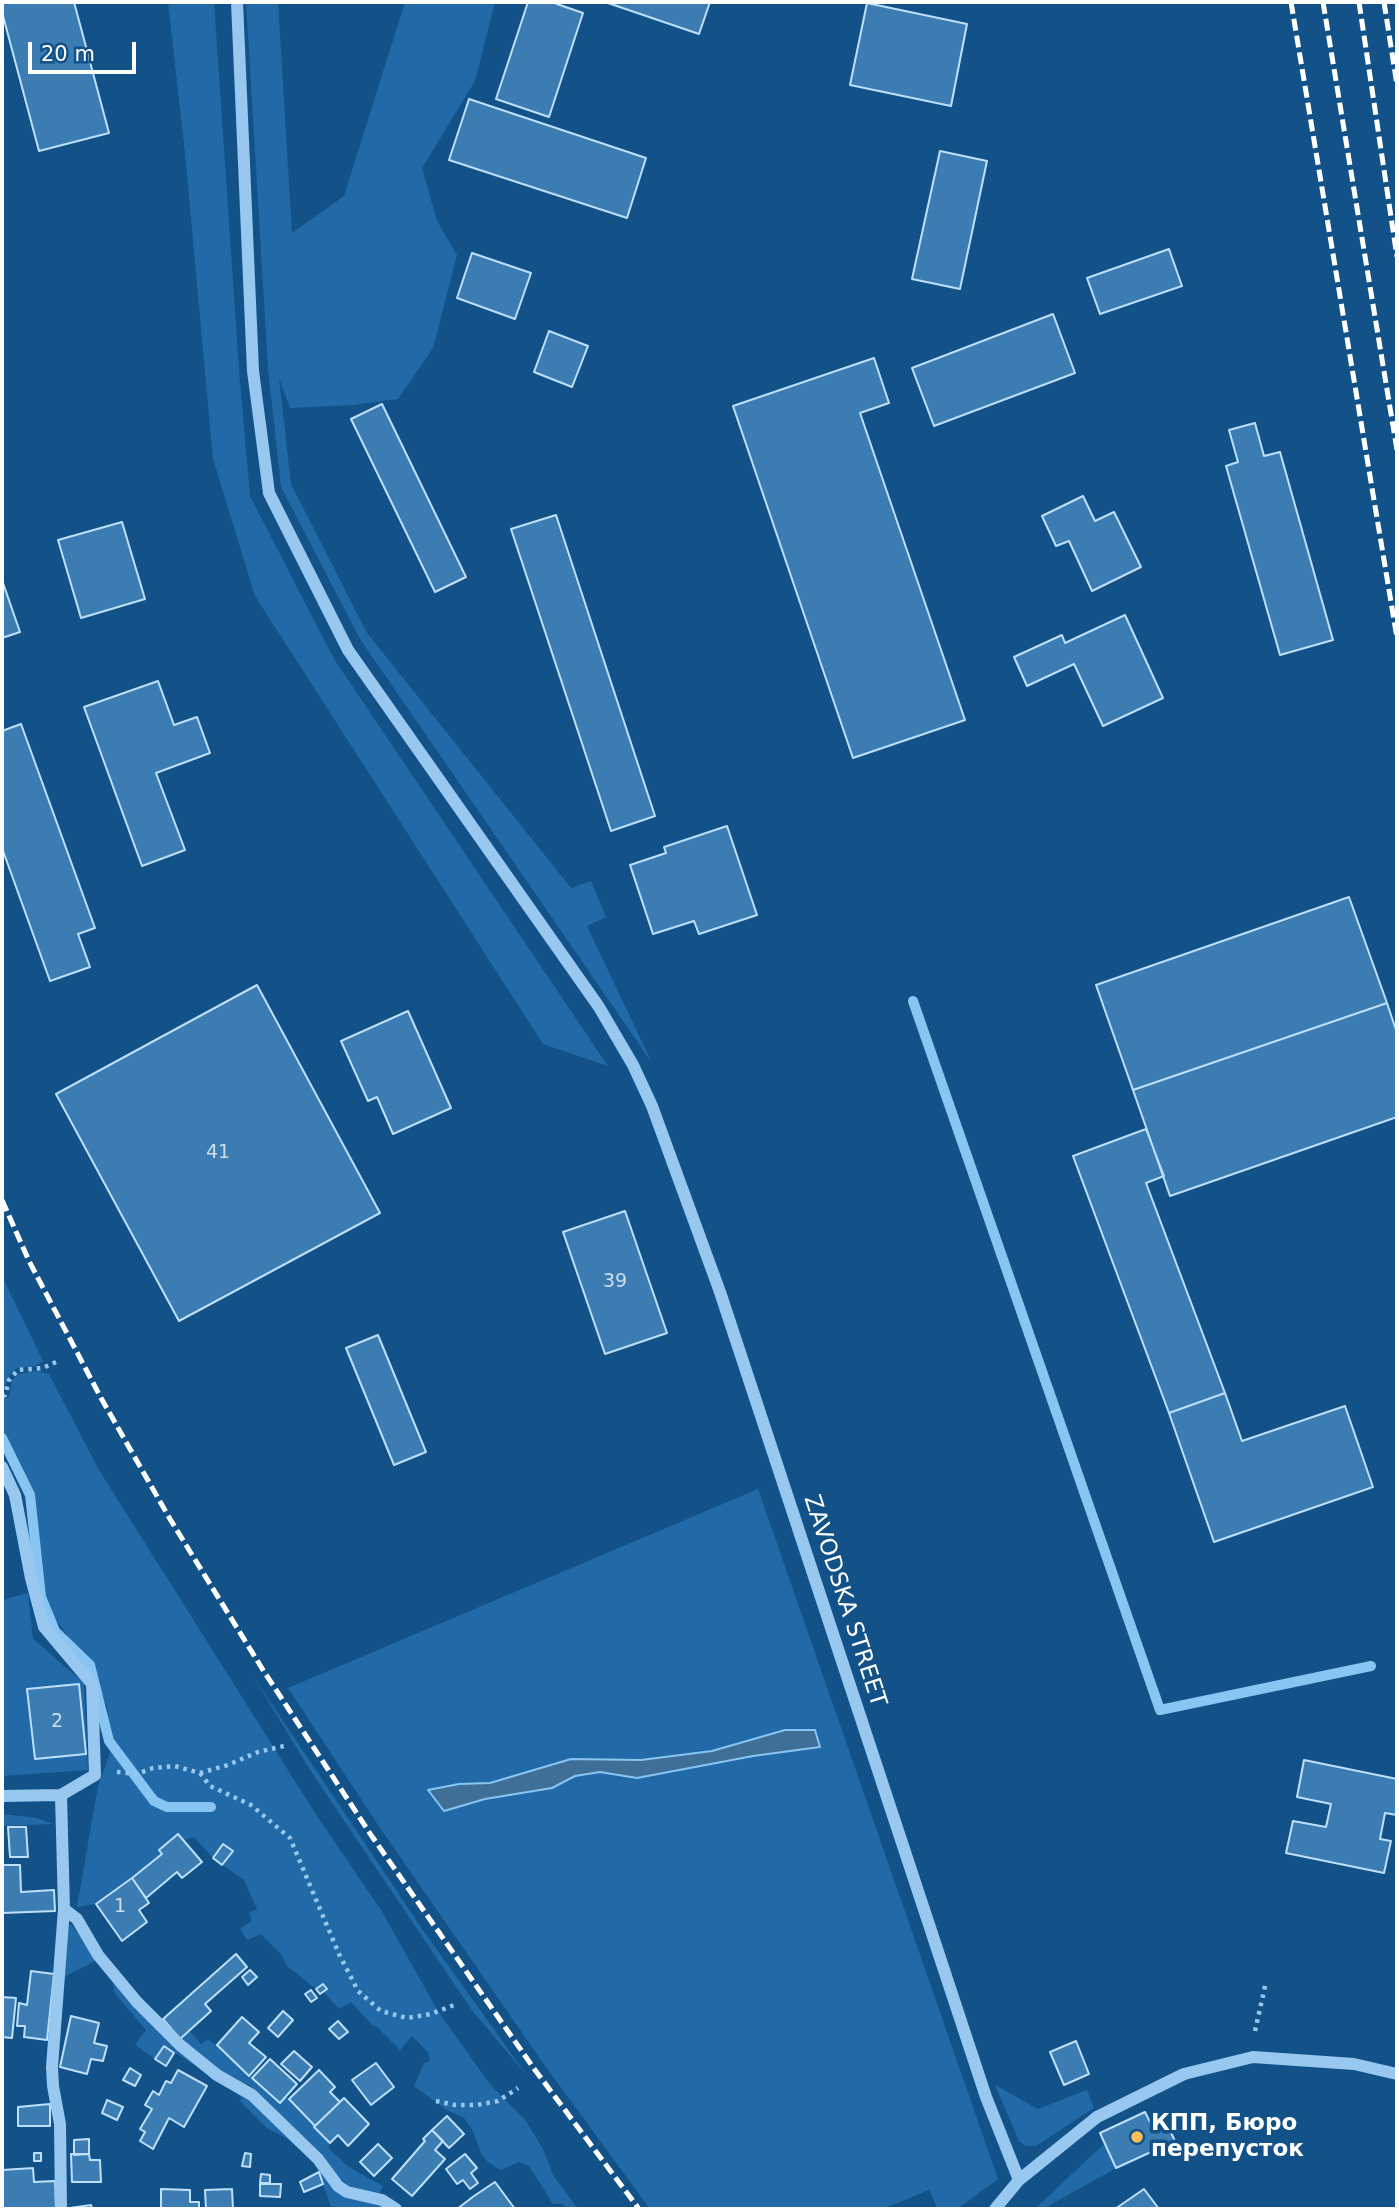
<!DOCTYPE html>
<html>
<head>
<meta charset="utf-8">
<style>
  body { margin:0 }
  #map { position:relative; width:1399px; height:2211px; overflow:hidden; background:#135288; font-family:"DejaVu Sans",sans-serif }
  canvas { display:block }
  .frame { position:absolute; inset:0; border:4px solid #fff; pointer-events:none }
  .scale { position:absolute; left:28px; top:42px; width:108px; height:32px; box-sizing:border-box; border:4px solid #fff; border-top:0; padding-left:9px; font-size:21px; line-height:24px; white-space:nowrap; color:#fff; -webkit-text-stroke:5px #135288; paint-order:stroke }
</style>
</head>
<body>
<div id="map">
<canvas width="1399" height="2211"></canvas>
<div class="frame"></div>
<div class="scale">20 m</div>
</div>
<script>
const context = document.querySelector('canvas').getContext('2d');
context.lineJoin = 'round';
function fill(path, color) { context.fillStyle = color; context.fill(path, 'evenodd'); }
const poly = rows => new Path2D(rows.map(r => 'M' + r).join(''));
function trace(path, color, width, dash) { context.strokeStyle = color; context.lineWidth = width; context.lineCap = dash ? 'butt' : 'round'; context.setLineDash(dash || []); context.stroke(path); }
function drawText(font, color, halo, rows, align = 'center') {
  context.font = font + ' "DejaVu Sans",sans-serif'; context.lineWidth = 7; context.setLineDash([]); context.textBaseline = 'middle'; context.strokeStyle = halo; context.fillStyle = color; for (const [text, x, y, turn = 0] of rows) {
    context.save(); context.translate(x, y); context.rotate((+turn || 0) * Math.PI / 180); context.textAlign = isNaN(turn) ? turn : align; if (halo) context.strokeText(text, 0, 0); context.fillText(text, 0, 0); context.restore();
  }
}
fill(poly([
  [168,2,214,2,239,370,250,496,334,659,608,1066,543,1044,255,596,213,459,185,153],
  [246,2,278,2,292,233,344,196,405,2,495,2,475,81,422,168,437,221,457,255,433,348,398,399,353,405,290,408,279,378,291,484,367,633,571,888,591,881,606,917,587,926,652,1063,360,639,281,487,268,368],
  [2,1276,43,1361,36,1366,17,1368,11,1373,2,1393],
  [36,1371,49,1374,99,1470,315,1813,381,1910,438,2011,489,2083,526,2121,543,2149,553,2175,578,2209,566,2209,563,2204,553,2204,529,2166,519,2162,501,2170,488,2162,482,2155,472,2129,464,2118,445,2109,414,2086,424,2063,430,2061,428,2052,412,2036,400,2050,377,2027,373,2026,351,2002,339,2009,323,1991,323,1985,316,1989,287,1966,281,1954,261,1934,247,1940,240,1929,252,1921,249,1913,257,1909,244,1880,213,1858,194,1837,184,1840,178,1834,159,1849,162,1854,96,1904,77,1907,98,1786,112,1747,107,1707,93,1669,39,1598,28,1497,2,1446,2,1399,9,1397,12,1380,19,1374],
  [758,1489,998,2179,957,2209,938,2209,929,2190,883,2209,650,2209,543,2063,380,1828,288,1688],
  [28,1593,33,1639,84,1683,88,1770,2,1776,2,1600],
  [253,1676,422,1929,528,2077,471,2009,310,1770],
  [2,1814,37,1818,53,1824,2,1826],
  [68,1925,72,1925,97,1960,64,1977],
  [113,1980,151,2024,196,2066,164,2046,155,2059,135,2045,146,2030,114,1992],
  [189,2030,201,2044,208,2039,217,2046,280,2103,286,2096,330,2143,329,2149,349,2167,383,2186,379,2194,352,2188,334,2174,249,2085,227,2078,180,2039],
  [995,2085,1038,2109,1087,2090,1094,2108,1036,2146,1026,2146,1019,2141],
  [226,2086,250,2096,313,2157,335,2190,390,2209,332,2209,314,2161,286,2138,267,2128,240,2101,242,2098],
  [1105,2143,1116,2168,1043,2209,1035,2209]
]), '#216aa7');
const water = poly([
  [785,1730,815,1730,820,1747,753,1756,637,1778,600,1772,575,1776,552,1788,485,1799,444,1811,428,1790,459,1784,490,1783,571,1759,641,1760,712,1751,785,1730]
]);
fill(water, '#3f6e97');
trace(water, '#89c5f3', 2);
trace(poly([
  [913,1001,1160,1710,1371,1666],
  [2,1438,30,1495,41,1597,55,1631,90,1665,109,1741,154,1801,167,1807,211,1807]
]), '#89c5f3', 10);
const building = poly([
  [2,2,74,2,109,133,39,151,2,12,2,2],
  [528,2,551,2,583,13,549,117,496,99,528,2],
  [605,2,710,2,699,34,605,2],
  [867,3,967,24,951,106,850,85,867,3],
  [469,99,646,158,627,218,449,160,469,99],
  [940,151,987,161,960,289,912,279,940,151],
  [1169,249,1182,286,1100,314,1087,278,1169,249],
  [472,253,531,273,515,319,457,298,472,253],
  [1053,314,1075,373,934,426,912,368,1053,314],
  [549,331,588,346,572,387,534,372,549,331],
  [874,358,889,403,860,413,965,720,853,758,733,406,874,358],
  [382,404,466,577,435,592,351,419,382,404],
  [1255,423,1264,456,1280,452,1333,640,1280,655,1226,466,1238,462,1229,430,1255,423],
  [1083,496,1095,521,1114,512,1141,567,1092,591,1069,541,1056,546,1042,516,1083,496],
  [556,515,655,816,611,831,511,529,556,515],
  [122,522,145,599,81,618,58,540,122,522],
  [2,580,20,632,2,638,2,580],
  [1125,615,1163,698,1103,726,1074,664,1027,686,1014,657,1062,635,1065,643,1125,615],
  [158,681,174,725,197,717,210,753,156,773,185,850,142,866,84,707,158,681],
  [21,724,95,928,78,934,90,967,50,981,2,848,2,731,21,724],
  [727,826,757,915,699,934,694,921,653,934,630,865,666,853,664,847,727,826],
  [1349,897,1387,1003,1133,1090,1096,985,1349,897],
  [257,985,380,1213,179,1321,56,1094,257,985],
  [1387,1003,1397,1033,1397,1117,1170,1196,1133,1090,1387,1003],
  [408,1011,451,1108,393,1134,377,1097,368,1101,341,1041,408,1011],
  [1146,1129,1164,1176,1146,1183,1225,1393,1169,1413,1073,1156,1146,1129],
  [625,1211,667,1333,605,1354,563,1232,625,1211],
  [378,1335,426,1452,394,1465,346,1348,378,1335],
  [1225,1393,1242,1441,1345,1406,1373,1487,1214,1542,1169,1413,1225,1393],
  [79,1684,86,1754,35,1759,27,1689,79,1684],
  [1304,1760,1397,1779,1397,1815,1385,1813,1380,1839,1391,1841,1384,1873,1286,1853,1293,1821,1326,1827,1331,1804,1297,1797,1304,1760],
  [8,1827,26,1827,28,1857,10,1857,8,1827],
  [178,1834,202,1862,182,1878,177,1872,146,1898,132,1878,162,1854,159,1850,178,1834],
  [223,1844,233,1851,222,1865,213,1858,223,1844],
  [2,1865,20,1865,21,1892,54,1890,55,1911,2,1913,2,1865],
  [132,1878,149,1903,139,1910,147,1922,122,1941,96,1904,132,1878],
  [236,1954,247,1967,205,2004,211,2011,180,2039,163,2019,236,1954],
  [250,1970,257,1977,248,1985,242,1977,250,1970],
  [31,1971,54,1974,47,2040,24,2037,25,2026,17,2026,19,2003,27,2005,31,1971],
  [323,1984,327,1989,320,1994,316,1989,323,1984],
  [311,1990,317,1998,311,2002,305,1994,311,1990],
  [2,1997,16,1998,12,2038,2,2037,2,1997],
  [283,2011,293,2020,278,2037,268,2028,283,2011],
  [71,2016,99,2023,94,2043,107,2046,103,2061,91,2059,87,2074,60,2067,71,2016],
  [242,2017,259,2032,249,2043,266,2057,249,2076,217,2045,242,2017],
  [338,2021,348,2032,339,2039,329,2029,338,2021],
  [1076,2041,1089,2074,1064,2085,1050,2052,1076,2041],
  [164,2046,174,2053,166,2066,155,2059,164,2046],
  [294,2051,312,2067,300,2081,281,2064,294,2051],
  [270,2059,297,2084,280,2103,252,2078,270,2059],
  [376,2063,394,2087,371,2105,352,2080,376,2063],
  [130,2068,141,2075,135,2086,123,2080,130,2068],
  [178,2070,207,2086,184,2127,169,2118,153,2149,140,2141,145,2132,140,2129,152,2109,145,2105,153,2091,159,2095,166,2081,171,2083,178,2070],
  [319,2070,335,2087,330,2092,340,2102,315,2126,289,2099,319,2070],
  [344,2098,369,2124,348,2146,338,2135,330,2143,314,2127,344,2098],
  [107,2100,123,2107,117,2120,102,2113,107,2100],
  [50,2104,50,2126,18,2126,18,2107,50,2104],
  [1145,2112,1152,2126,1165,2120,1175,2141,1116,2168,1100,2133,1145,2112],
  [447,2116,464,2134,449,2148,432,2130,447,2116],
  [432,2130,443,2141,435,2150,445,2159,412,2196,392,2179,425,2141,423,2139,432,2130],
  [89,2139,89,2154,74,2155,74,2140,89,2139],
  [378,2144,392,2158,374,2176,360,2162,378,2144],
  [34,2153,41,2153,41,2161,34,2161,34,2153],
  [245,2153,251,2154,250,2167,242,2166,245,2153],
  [71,2154,89,2154,90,2160,100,2160,101,2182,72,2182,71,2154],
  [465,2154,477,2168,471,2173,478,2183,470,2189,463,2180,457,2184,446,2169,465,2154],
  [33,2168,34,2182,55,2181,56,2209,2,2209,2,2170,33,2168],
  [319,2172,323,2184,304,2192,300,2182,319,2172],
  [261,2174,270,2175,270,2183,260,2183,261,2174],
  [495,2182,515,2209,457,2209,474,2196,495,2182],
  [260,2184,281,2184,280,2197,260,2196,260,2184],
  [161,2189,190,2190,190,2202,199,2202,199,2209,161,2209,161,2189],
  [232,2189,233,2209,206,2209,205,2190,232,2189],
  [1144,2189,1159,2209,1115,2209,1144,2189],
  [91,2205,92,2209,70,2209,70,2208,91,2205]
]);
fill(building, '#3b7cb2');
trace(building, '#bee0fc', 2);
trace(poly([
  [2,1396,5,1395,9,1380,18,1370,43,1368,56,1362],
  [117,1772,137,1774,153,1768,175,1766,200,1773,228,1765,258,1752,284,1746],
  [200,1773,210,1786,251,1805,290,1838,339,1954,358,1991,381,2011,407,2018,431,2014,454,2005],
  [1255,2031,1266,1982],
  [436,2101,455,2105,477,2105,498,2101,518,2088]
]), '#98c8f0', 4.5, [3.5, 5]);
trace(poly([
  [237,2,253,371,269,493,348,650,599,1007,633,1065,652,1106,720,1292,986,2097,1019,2180],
  [2,1467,15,1495,31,1578,44,1627,92,1684,95,1775,61,1795,2,1796],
  [61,1795,64,1909,77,1919,98,1955,137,2002,180,2045,217,2075,252,2095,318,2159,338,2186,347,2192,382,2200,396,2209],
  [61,2209,60,2124,53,2086,52,2067,64,1909],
  [995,2209,1019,2180,1097,2117,1184,2074,1253,2057,1354,2064,1397,2074]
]), '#98c8f0', 12);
trace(poly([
  [1291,2,1397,638],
  [1323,2,1397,450],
  [1359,2,1397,257],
  [1384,2,1397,85],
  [2,1200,29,1261,101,1398,170,1519,263,1670,371,1835,535,2070,639,2209]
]), '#fff', 5, [12, 5]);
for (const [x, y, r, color] of [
  [1137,2137,7,"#ffbe57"]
]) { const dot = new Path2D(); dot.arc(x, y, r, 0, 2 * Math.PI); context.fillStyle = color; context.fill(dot); trace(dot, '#135288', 2.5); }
drawText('19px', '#cedeec', null, [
  ["41",218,1153],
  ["39",615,1282],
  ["2",57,1722],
  ["1",120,1907]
]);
drawText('23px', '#fff', '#135288', [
  ["ZAVODSKA STREET",844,1601,72]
]);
drawText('bold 23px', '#fff', '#135288', [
  ["КПП, Бюро",1151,2124],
  ["перепусток",1151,2150]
], 'left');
</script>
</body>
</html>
